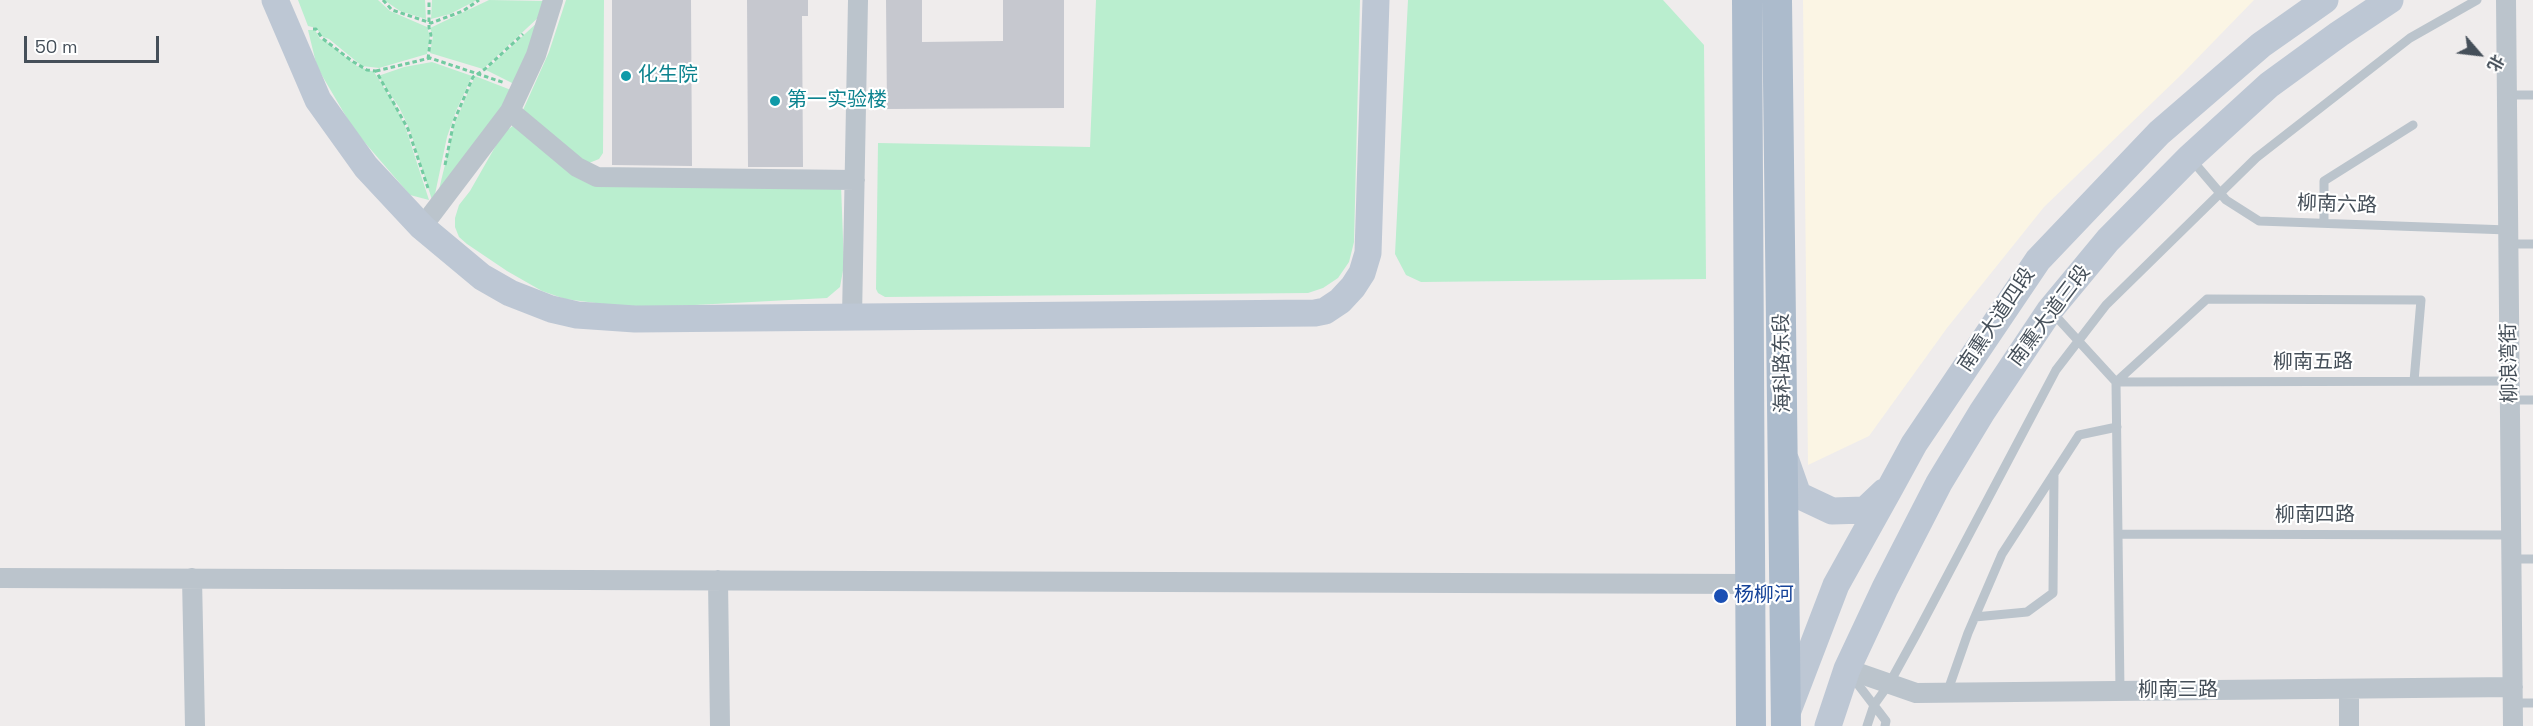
<!DOCTYPE html>
<html>
<head>
<meta charset="utf-8">
<style>
  body { margin:0 }
  #map { position:relative; width:2533px; height:726px; overflow:hidden; background:#efecec; font-family:"Space Grotesk","Noto Sans SC",sans-serif }
  canvas { display:block }
  .north { position:absolute; left:2449px; top:24px; width:60px; height:60px; -webkit-text-stroke:4px #fff; paint-order:stroke; rotate:118deg; font-size:16px; font-weight:700; line-height:24px; text-align:center; color:#454f59 }
  .north::after { content:''; display:block; margin:auto; width:21px; height:27px; background:#454f59; clip-path:polygon(50% 0,100% 100%,50% 72%,0 100%) }
  .scale { position:absolute; left:24px; top:36px; width:135px; height:27px; box-sizing:border-box; border:3px solid #454f59; border-top:0; padding-left:8px; font-size:18px; line-height:21px; white-space:nowrap; color:#454f59; -webkit-text-stroke:4px #fff; paint-order:stroke }
</style>
</head>
<body>
<div id="map">
<canvas width="2533" height="726"></canvas>
<div class="north">北</div>
<div class="scale">50 m</div>
</div>
<script>
const context = document.querySelector('canvas').getContext('2d');
context.lineJoin = 'round';
function fill(path, color) { context.fillStyle = color; context.fill(path, 'evenodd'); }
const poly = rows => new Path2D(rows.map(r => 'M' + r).join(''));
function trace(path, color, width, dash) { context.strokeStyle = color; context.lineWidth = width; context.lineCap = dash ? 'butt' : 'round'; context.setLineDash(dash || []); context.stroke(path); }
function drawText(font, color, halo, rows, align = 'center') {
  context.font = font + ' "Space Grotesk","Noto Sans SC",sans-serif'; context.lineWidth = 4.5; context.setLineDash([]); context.textBaseline = 'middle'; context.strokeStyle = halo; context.fillStyle = color; for (const [text, x, y, turn = 0] of rows) {
    context.save(); context.translate(x, y); context.rotate((+turn || 0) * Math.PI / 180); context.textAlign = isNaN(turn) ? turn : align; if (halo) context.strokeText(text, 0, 0); context.fillText(text, 0, 0); context.restore();
  }
}
fill(poly([
  [1803,0,2254,0,2182,74,2044,207,1947,328,1869,436,1808,465]
]), '#fbf5e4');
fill(poly([
  [298,0,378,0,390,11,427,27,430,37,427,54,379,68,362,66,329,39,323,37,316,28,308,26],
  [384,0,425,0,426,19,400,11],
  [432,0,477,0,450,14,431,19],
  [489,0,544,1,541,15,483,69,430,53,433,36,430,28],
  [566,0,604,0,603,153,599,159,589,163,585,163,523,110,549,52],
  [1096,0,1360,0,1354,242,1349,262,1338,278,1323,288,1308,293,885,297,878,293,876,289,878,143,1090,147],
  [1408,0,1663,0,1704,45,1706,279,1421,282,1406,275,1395,254],
  [540,20,514,84,486,70],
  [308,30,315,30,320,39,327,42,357,66,374,72,395,105,405,126,429,200,410,195,354,130,317,67],
  [432,62,472,76,456,111,447,137,434,199,432,200,410,130,399,107,378,76,404,67],
  [475,76,511,90,493,125,436,202,455,123],
  [514,125,590,182,841,185,844,265,840,287,827,298,657,307,611,305,565,299,542,291,507,271,467,244,459,237,455,227,455,218,459,205,470,191,503,133]
]), '#baeecf');
fill(poly([
  [612,0,691,0,692,166,612,165],
  [747,0,808,0,808,16,802,16,803,167,748,167],
  [886,0,922,0,922,42,1003,41,1003,0,1064,0,1064,108,887,109]
]), '#c6c8cf');
trace(poly([
  [383,0,392,10,431,23,463,11,479,0],
  [313,29,316,29,322,38,352,61,367,70,376,71,408,129,428,188],
  [428,59,431,35,429,28,429,0],
  [376,71,430,58,505,83],
  [445,165,454,121,473,77,485,69,523,34]
]), '#72cba1', 3, [4.5, 3]);
trace(poly([
  [2507,95,2533,95],
  [2191,159,2226,200,2259,221,2508,230],
  [2324,223,2324,181,2413,125],
  [2509,244,2533,244],
  [2051,311,2116,382,2510,381],
  [2510,400,2533,400],
  [2118,534,2511,535],
  [2511,559,2533,559],
  [1975,617,2027,612,2053,593,2054,473],
  [1850,674,1886,721,1885,726],
  [2120,691,2116,382,2207,299,2421,300,2414,381],
  [1947,693,1968,633,2002,554,2079,435,2117,427],
  [2513,703,2533,703],
  [1867,726,1874,705,1889,684,1917,633,2056,370,2106,305,2256,158,2410,38,2477,0]
]), '#bbc4cc', 9);
trace(poly([
  [2506,0,2513,726],
  [510,111,577,167,597,177,855,180],
  [422,227,510,111,536,55,553,0],
  [852,317,858,0],
  [0,578,1750,584],
  [192,578,195,726],
  [718,580,720,726],
  [1847,669,1916,693,2513,687],
  [2349,690,2349,726]
]), '#bbc4cc', 20);
trace(poly([
  [275,0,318,100,366,167,422,227,482,277,510,293,551,309,577,315,635,319,1315,313,1325,311,1340,301,1353,287,1362,273,1368,253,1376,0],
  [1786,461,1798,495,1832,511,1865,510,1884,492],
  [1787,713,1836,585,1890,488,1914,444,2038,260,2159,133,2261,45,2325,0],
  [1828,726,1847,669,1885,588,1939,483,1982,412,2050,310,2108,240,2189,158,2269,85,2339,34,2390,0]
]), '#bdc7d4', 27);
trace(poly([
  [1747,0,1751,726],
  [1777,0,1786,726]
]), '#acbbcc', 30);
for (const [x, y, r, color] of [
  [626,76,6,"#0f9aa8"],
  [775,101,6,"#0f9aa8"],
  [1721,596,8,"#1a4fb4"]
]) { const dot = new Path2D(); dot.arc(x, y, r, 0, 2 * Math.PI); context.fillStyle = color; context.fill(dot); trace(dot, '#fff', 2); }
drawText('20px', '#0d838f', '#fff', [
  ["化生院",638,76],
  ["第一实验楼",787,101]
], 'left');
drawText('20px', '#454f59', '#fff', [
  ["柳南六路",2337,205,2],
  ["南熏大道三段",2050,316,-53],
  ["南熏大道四段",1997,320,-56],
  ["海科路东段",1783,363,-91],
  ["柳南五路",2313,363],
  ["柳浪湾街",2510,363,-91],
  ["柳南四路",2315,516],
  ["柳南三路",2178,691]
]);
drawText('20px', '#164399', '#fff', [
  ["杨柳河",1734,596]
], 'left');
</script>
</body>
</html>
